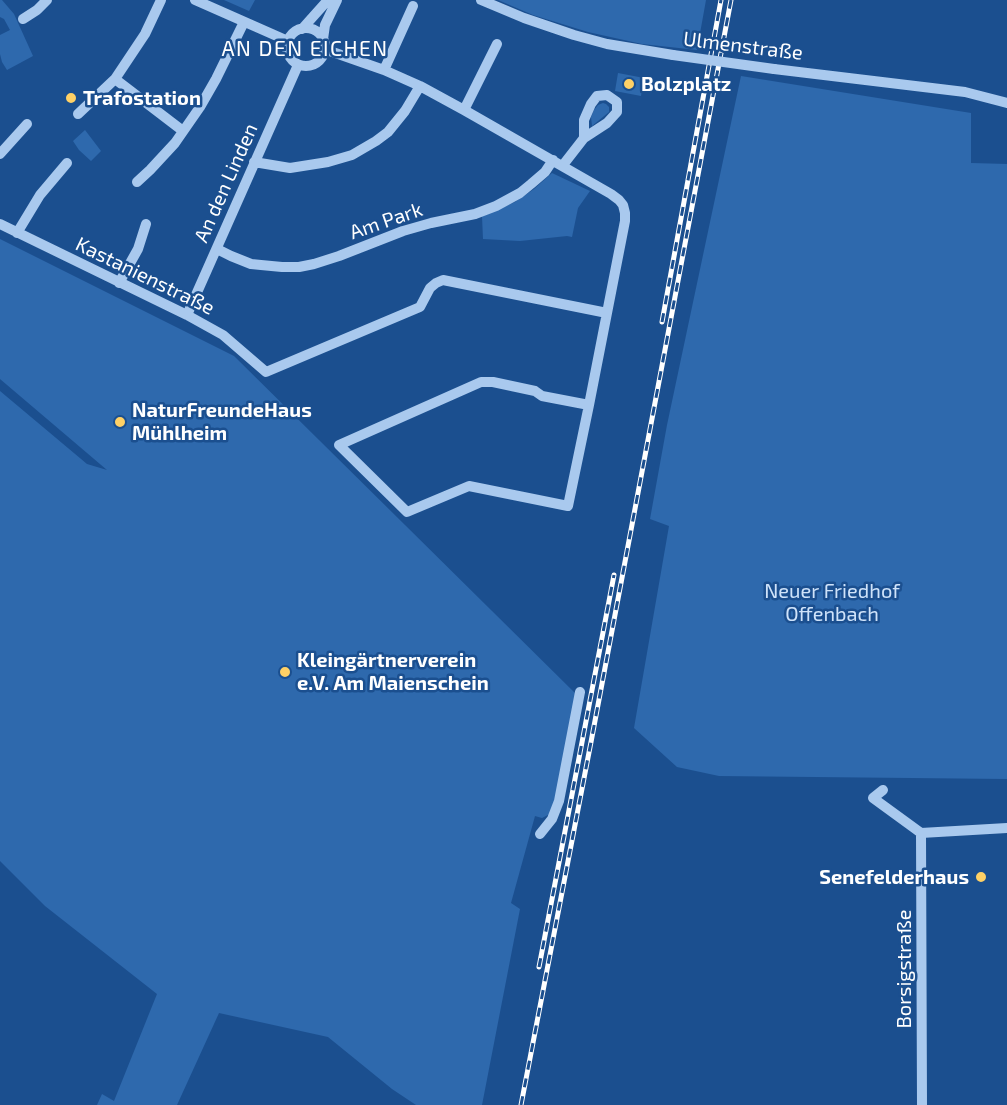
<!DOCTYPE html>
<html>
<head>
<meta charset="utf-8">
<style>
  body { margin:0 }
  canvas { display:block; background:#1b4f8f }
</style>
</head>
<body>
<canvas width="1007" height="1105"></canvas>
<script>
const context = document.querySelector('canvas').getContext('2d');
context.lineJoin = 'round';
function fill(path, color) { context.fillStyle = color; context.fill(path, 'evenodd'); }
const poly = rows => new Path2D(rows.map(r => 'M' + r).join(''));
function trace(path, color, width, dash) { context.strokeStyle = color; context.lineWidth = width; context.lineCap = dash ? 'butt' : 'round'; context.setLineDash(dash || []); context.stroke(path); }
function drawText(font, color, halo, rows, align = 'center') {
  context.font = font + ' "Exo 2",sans-serif'; context.lineWidth = 5; context.setLineDash([]); context.textBaseline = 'middle'; context.strokeStyle = halo; context.fillStyle = color; for (const [text, x, y, turn = 0] of rows) {
    context.save(); context.translate(x, y); context.rotate((+turn || 0) * Math.PI / 180); context.textAlign = isNaN(turn) ? turn : align; if (halo) context.strokeText(text, 0, 0); context.fillText(text, 0, 0); context.restore();
  }
}
fill(poly([
  [0,0,2,0,14,14,33,56,7,70,2,62,0,54,0,35,10,30,4,19,0,17],
  [224,0,255,0,249,11],
  [498,0,706,0,697,50,642,44,588,32,533,15],
  [618,73,644,78,641,96,615,91],
  [741,76,971,113,971,163,1007,164,1007,779,719,776,677,767,634,728,669,526,650,519,667,425],
  [603,103,606,104,609,107,609,112,592,126,591,117,594,110,598,105],
  [85,130,101,151,91,161,79,150,73,141],
  [552,173,590,191,578,208,572,237,567,236,520,241,483,239,482,216,515,202,534,189],
  [0,239,234,356,577,695,552,813,542,818,535,816,511,903,520,909,482,1105,416,1105,392,1089,328,1037,219,1013,177,1105,97,1105,102,1094,114,1101,157,994,45,906,0,861,0,391,87,464,107,470,0,379]
]), '#2e69ad');
trace(poly([
  [195,0,288,41],
  [481,0,524,18,574,35,607,44,673,55],
  [23,19,37,10,47,0],
  '287 47a19 19 0 1 1 38 0a19 19 0 1 1-38 0Z',
  [302,29,328,0],
  [323,39,325,25,337,0],
  [324,49,384,70,420,86,464,110,611,194,619,200,623,205,625,213,625,221,589,405,568,506,469,486,407,512,339,445,481,382,493,382,535,391,542,396,589,405],
  [774,69,965,92,1007,103],
  [384,70,413,6],
  [115,79,183,131],
  [464,110,497,44],
  [78,114,115,79,145,34,161,0],
  [0,154,27,124],
  [254,162,290,168,328,162,352,155,376,141,388,132,405,111,420,86],
  [563,165,584,138,607,123,617,112,617,102,607,95,597,96,591,104,584,120,584,138],
  [137,182,150,170,175,143,200,107,216,79,244,22],
  [0,224,187,315,223,335,266,372,420,307,430,288,436,283,443,280,607,313],
  [17,233,40,195,67,163],
  [217,249,231,256,251,264,261,265,282,267,299,267,314,264,339,256,403,231,431,223,475,214,496,206,520,193,531,184,545,172,553,160],
  [119,283,138,249,146,224],
  [187,315,298,65],
  [883,790,873,798,921,833],
  [921,833,922,1105],
  [921,833,1007,828],
  [540,834,552,819,559,801,580,692]
]), '#a9c9ee', 10);
const rail = poly([
  [662,322,721,0],
  [539,967,614,575],
  [521,1105,591,742,731,0]
]);
trace(rail, '#fff', 5);
trace(rail, '#1b4f8f', 3, [9]);
trace(poly([
  [673,55,774,69]
]), '#a9c9ee', 10);
for (const [x, y, r, color] of [
  [629,84,6,"#ffd166"],
  [71,98,6,"#ffd166"],
  [120,422,6,"#ffd166"],
  [285,672,6,"#ffd166"],
  [981,877,6,"#ffd166"]
]) { const dot = new Path2D(); dot.arc(x, y, r, 0, 2 * Math.PI); context.fillStyle = color; context.fill(dot); trace(dot, '#1b4f8f', 2); }
drawText('20px', '#fff', '#1b4f8f', [
  ["Ulmenstraße",743,46,7],
  ["An den Linden",226,183,-66],
  ["Am Park",386,221,-19],
  ["Kastanienstraße",145,276,26],
  ["Borsigstraße",904,969,-90]
]);
drawText('bold 20px', '#fff', '#1b4f8f', [
  ["Bolzplatz",641,84],
  ["Trafostation",83,98],
  ["NaturFreundeHaus",132,410],
  ["Mühlheim",132,433],
  ["Kleingärtnerverein",297,660],
  ["e.V. Am Maienschein",297,683],
  ["Senefelderhaus",969,877,"right"]
], 'left');
drawText('20px', '#cfe3fa', '#1b4f8f', [
  ["Neuer Friedhof",832,591],
  ["Offenbach",832,614]
]);
context.letterSpacing = '1.5px';
drawText('21px', '#fff', '#1b4f8f', [
  ["AN DEN EICHEN",305,49]
]);
context.letterSpacing = '0px';
</script>
</body>
</html>
